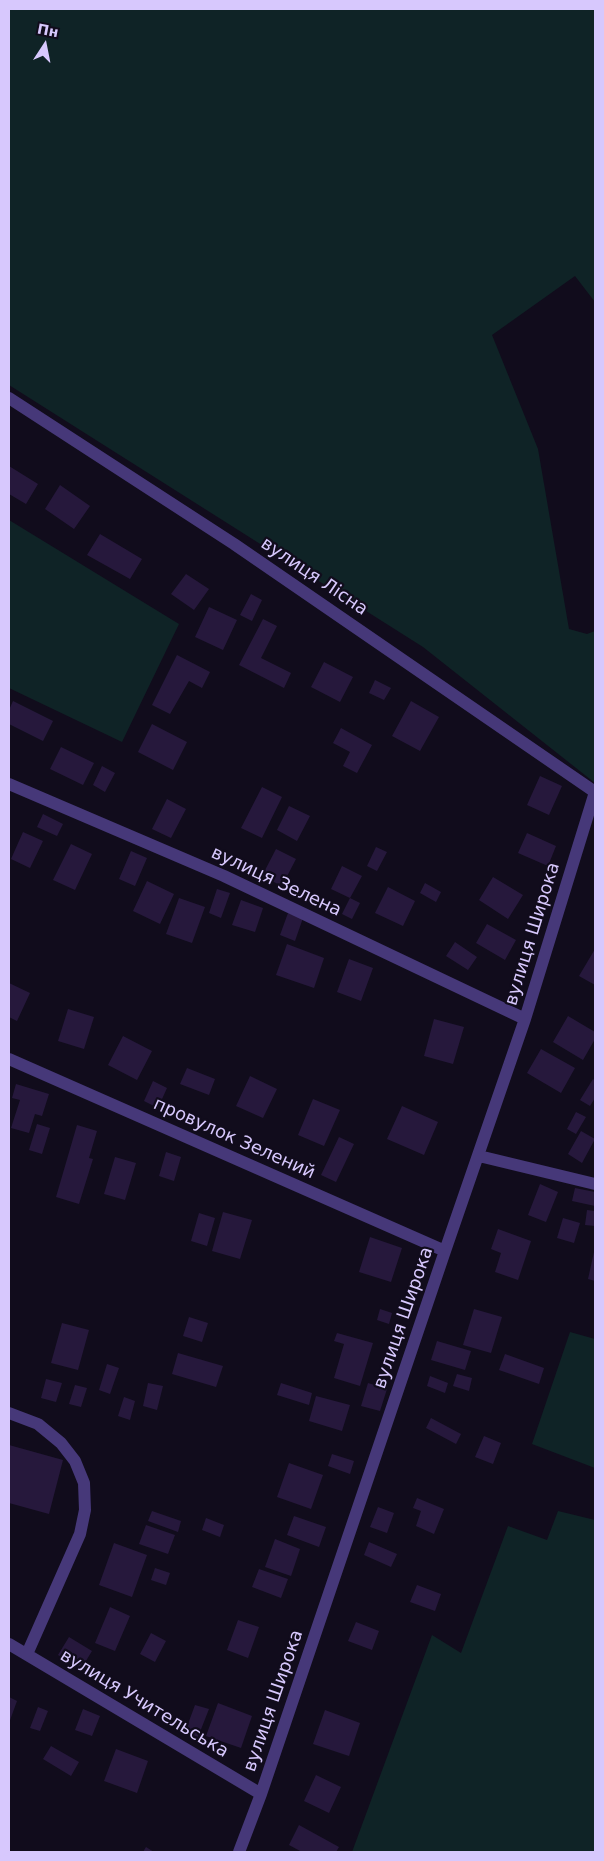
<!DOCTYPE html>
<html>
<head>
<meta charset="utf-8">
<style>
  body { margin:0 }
  #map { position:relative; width:604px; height:1861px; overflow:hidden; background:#110c1c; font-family:"DejaVu Sans",sans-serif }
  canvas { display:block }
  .frame { position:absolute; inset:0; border:10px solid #d7c8fd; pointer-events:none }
  .north { position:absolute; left:20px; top:20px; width:50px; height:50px; -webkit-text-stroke:4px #110c1c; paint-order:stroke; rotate:11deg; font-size:14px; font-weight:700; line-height:20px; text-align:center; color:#d7c8fd }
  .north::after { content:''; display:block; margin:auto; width:18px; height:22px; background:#d7c8fd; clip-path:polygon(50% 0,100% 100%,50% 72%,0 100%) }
</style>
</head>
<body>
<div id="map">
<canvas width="604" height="1861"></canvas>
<div class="frame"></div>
<div class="north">Пн</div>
</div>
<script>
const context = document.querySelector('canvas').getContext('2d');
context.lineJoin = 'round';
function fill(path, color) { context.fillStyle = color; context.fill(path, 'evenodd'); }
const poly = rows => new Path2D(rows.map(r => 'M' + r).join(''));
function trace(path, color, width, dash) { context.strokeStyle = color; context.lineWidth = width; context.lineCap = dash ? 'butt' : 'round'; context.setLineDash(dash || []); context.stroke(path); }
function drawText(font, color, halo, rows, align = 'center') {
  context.font = font + ' "DejaVu Sans",sans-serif'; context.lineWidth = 4.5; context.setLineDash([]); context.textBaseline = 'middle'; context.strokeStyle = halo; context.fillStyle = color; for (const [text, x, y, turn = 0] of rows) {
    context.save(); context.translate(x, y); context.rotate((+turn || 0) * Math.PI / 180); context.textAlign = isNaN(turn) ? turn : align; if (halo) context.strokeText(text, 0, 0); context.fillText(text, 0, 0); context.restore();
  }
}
fill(poly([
  [9,9,595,9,595,302,575,276,492,335,538,449,569,629,587,634,595,631,595,783,423,647,9,385],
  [9,520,179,624,122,742,9,688],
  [570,1332,595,1339,595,1468,532,1444],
  [558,1511,595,1520,595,1852,352,1852,432,1635,461,1653,508,1526,547,1540]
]), '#0f2326');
fill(poly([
  [9,466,38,484,26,504,9,494],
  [60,485,90,506,74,529,45,509],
  [100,534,142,559,130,579,87,555],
  [186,574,209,589,194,610,171,594],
  [251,594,262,600,252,621,240,615],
  [209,607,237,620,223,650,195,637],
  [263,619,277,626,261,658,291,673,284,688,239,665],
  [177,655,210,672,202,688,189,681,170,714,152,705],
  [324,662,353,677,340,702,311,687],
  [375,680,391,688,384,700,369,693],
  [13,701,53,721,43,741,9,724,9,710],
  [411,701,439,717,420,751,392,736],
  [152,724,187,742,173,770,138,752],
  [341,728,372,745,357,773,343,766,350,752,333,743],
  [61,747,94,763,83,785,50,769],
  [102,766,115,773,105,792,93,785],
  [540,776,562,786,549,815,527,805],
  [262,787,282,797,262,838,241,828],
  [167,799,186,809,171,838,152,829],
  [289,806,310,816,297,841,277,830],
  [43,814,63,824,57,836,37,827],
  [23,832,43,841,30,868,11,859],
  [527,833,556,846,548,866,518,853],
  [71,844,92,854,75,890,53,880],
  [376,847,387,852,377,871,367,866],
  [276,849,296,859,282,886,262,876],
  [131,851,147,858,135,886,119,879],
  [342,866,362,876,350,898,331,889],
  [493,877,523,895,508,919,479,900],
  [147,881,174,894,160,924,133,911],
  [425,883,441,892,436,902,420,893],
  [388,887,415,901,403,926,375,913],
  [217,889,230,893,221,918,209,913],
  [179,898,205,907,192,943,166,934],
  [350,898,360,903,352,919,342,914],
  [241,900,263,908,255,932,232,925],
  [288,913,303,918,295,941,280,935],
  [487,924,516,940,505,960,476,943],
  [455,942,477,957,468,970,446,956],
  [287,944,324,958,314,988,276,975],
  [595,949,595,985,579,976],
  [349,959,373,968,361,1001,337,992],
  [9,983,30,993,17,1021,9,1017],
  [68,1009,94,1017,84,1049,58,1041],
  [568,1016,595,1032,595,1039,583,1060,553,1042],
  [434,1019,464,1027,453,1064,424,1056],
  [123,1036,152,1051,137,1080,108,1065],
  [541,1049,575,1068,561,1093,527,1073],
  [187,1068,215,1079,209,1095,180,1084],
  [250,1076,277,1089,263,1118,236,1106],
  [593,1079,595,1081,595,1098,590,1106,580,1100],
  [153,1081,167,1088,158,1108,144,1101],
  [16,1084,49,1094,42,1116,35,1114,29,1133,11,1128,20,1100,12,1098],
  [313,1099,340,1110,324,1146,298,1135],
  [402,1106,438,1122,424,1155,387,1139],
  [576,1112,586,1117,576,1134,567,1129],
  [37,1124,50,1128,42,1154,29,1150],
  [77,1125,97,1131,89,1158,93,1159,79,1204,56,1197],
  [581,1131,595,1139,582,1163,568,1154],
  [339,1137,354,1144,336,1182,321,1175],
  [166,1152,181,1157,174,1181,159,1176],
  [115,1157,136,1163,125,1200,104,1194],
  [540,1184,558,1192,546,1222,528,1215],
  [575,1188,595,1192,595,1206,572,1201],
  [587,1210,595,1211,595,1226,585,1225],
  [223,1212,252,1220,240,1259,212,1251],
  [199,1213,215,1218,207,1246,191,1241],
  [563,1218,580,1223,574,1243,557,1238],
  [498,1229,531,1241,518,1280,495,1272,501,1253,491,1249],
  [370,1237,402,1248,391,1282,359,1272],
  [594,1252,595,1252,595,1281,588,1279],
  [380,1309,392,1313,389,1324,377,1320],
  [474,1309,502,1317,491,1353,463,1345],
  [189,1317,208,1323,202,1342,183,1336],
  [62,1323,89,1330,78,1370,51,1363],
  [337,1333,373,1343,360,1386,334,1378,344,1344,334,1341],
  [437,1341,471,1351,465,1370,431,1360],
  [178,1353,223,1366,216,1387,172,1374],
  [505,1354,544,1368,539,1384,499,1370],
  [107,1364,119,1368,110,1394,99,1390],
  [457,1374,472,1378,469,1391,453,1386],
  [430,1376,448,1383,445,1393,427,1386],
  [46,1379,62,1383,56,1402,41,1398],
  [148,1383,163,1386,157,1410,143,1406],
  [281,1383,312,1393,309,1405,277,1395],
  [368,1383,387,1389,380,1411,361,1406],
  [75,1385,87,1388,81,1407,69,1404],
  [316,1396,350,1405,342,1431,309,1421],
  [124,1397,135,1401,130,1420,118,1416],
  [431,1418,461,1434,456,1444,426,1428],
  [484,1436,501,1443,493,1464,475,1457],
  [9,1445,63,1460,49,1514,9,1503],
  [332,1454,354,1461,350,1474,328,1466],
  [289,1463,323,1475,311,1509,277,1497],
  [417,1498,444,1509,434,1534,416,1526,421,1511,413,1508],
  [378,1507,394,1513,387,1533,370,1527],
  [152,1511,181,1521,178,1532,148,1521],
  [294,1516,326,1527,319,1547,287,1535],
  [206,1518,224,1525,220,1537,202,1530],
  [146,1525,175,1535,168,1554,139,1544],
  [275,1539,300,1549,291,1576,265,1567],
  [369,1542,397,1554,391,1567,364,1555],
  [114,1543,147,1555,132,1597,99,1585],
  [155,1568,170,1573,166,1585,151,1580],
  [259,1569,288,1579,281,1598,252,1587],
  [417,1585,441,1594,435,1611,410,1602],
  [110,1607,130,1616,115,1651,95,1643],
  [238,1620,259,1627,248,1658,227,1650],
  [356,1622,379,1631,372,1650,348,1641],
  [151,1633,166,1641,155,1662,140,1654],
  [69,1637,92,1651,81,1669,58,1655],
  [9,1697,17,1701,9,1723],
  [218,1703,252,1716,241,1748,206,1736],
  [195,1705,209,1709,198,1737,185,1732],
  [38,1707,48,1711,40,1731,30,1728],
  [83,1709,100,1716,92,1736,75,1730],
  [325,1710,360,1723,349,1756,313,1744],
  [51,1746,79,1762,71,1776,43,1759],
  [116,1749,148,1761,137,1793,104,1781],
  [316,1775,341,1787,329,1813,304,1801],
  [299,1825,339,1847,336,1852,302,1852,289,1845],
  [146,1847,154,1852,143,1852]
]), '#26183c');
trace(poly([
  [9,398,234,544,595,792],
  [9,784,224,876,525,1019],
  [9,1059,445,1251],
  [479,1156,595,1184],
  [9,1413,38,1424,61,1443,75,1461,84,1483,85,1510,80,1534,27,1654],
  [9,1644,261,1794],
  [239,1852,261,1794,445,1251,525,1019,595,792]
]), '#463879', 12);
drawText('18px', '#d7c8fd', '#110c1c', [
  ["вулиця Лісна",314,577,34],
  ["вулиця Зелена",276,882,25],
  ["вулиця Широка",533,934,-73],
  ["провулок Зелений",234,1139,24],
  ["вулиця Широка",404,1318,-71],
  ["вулиця Широка",274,1701,-71],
  ["вулиця Учительська",144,1704,31]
]);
</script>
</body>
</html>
